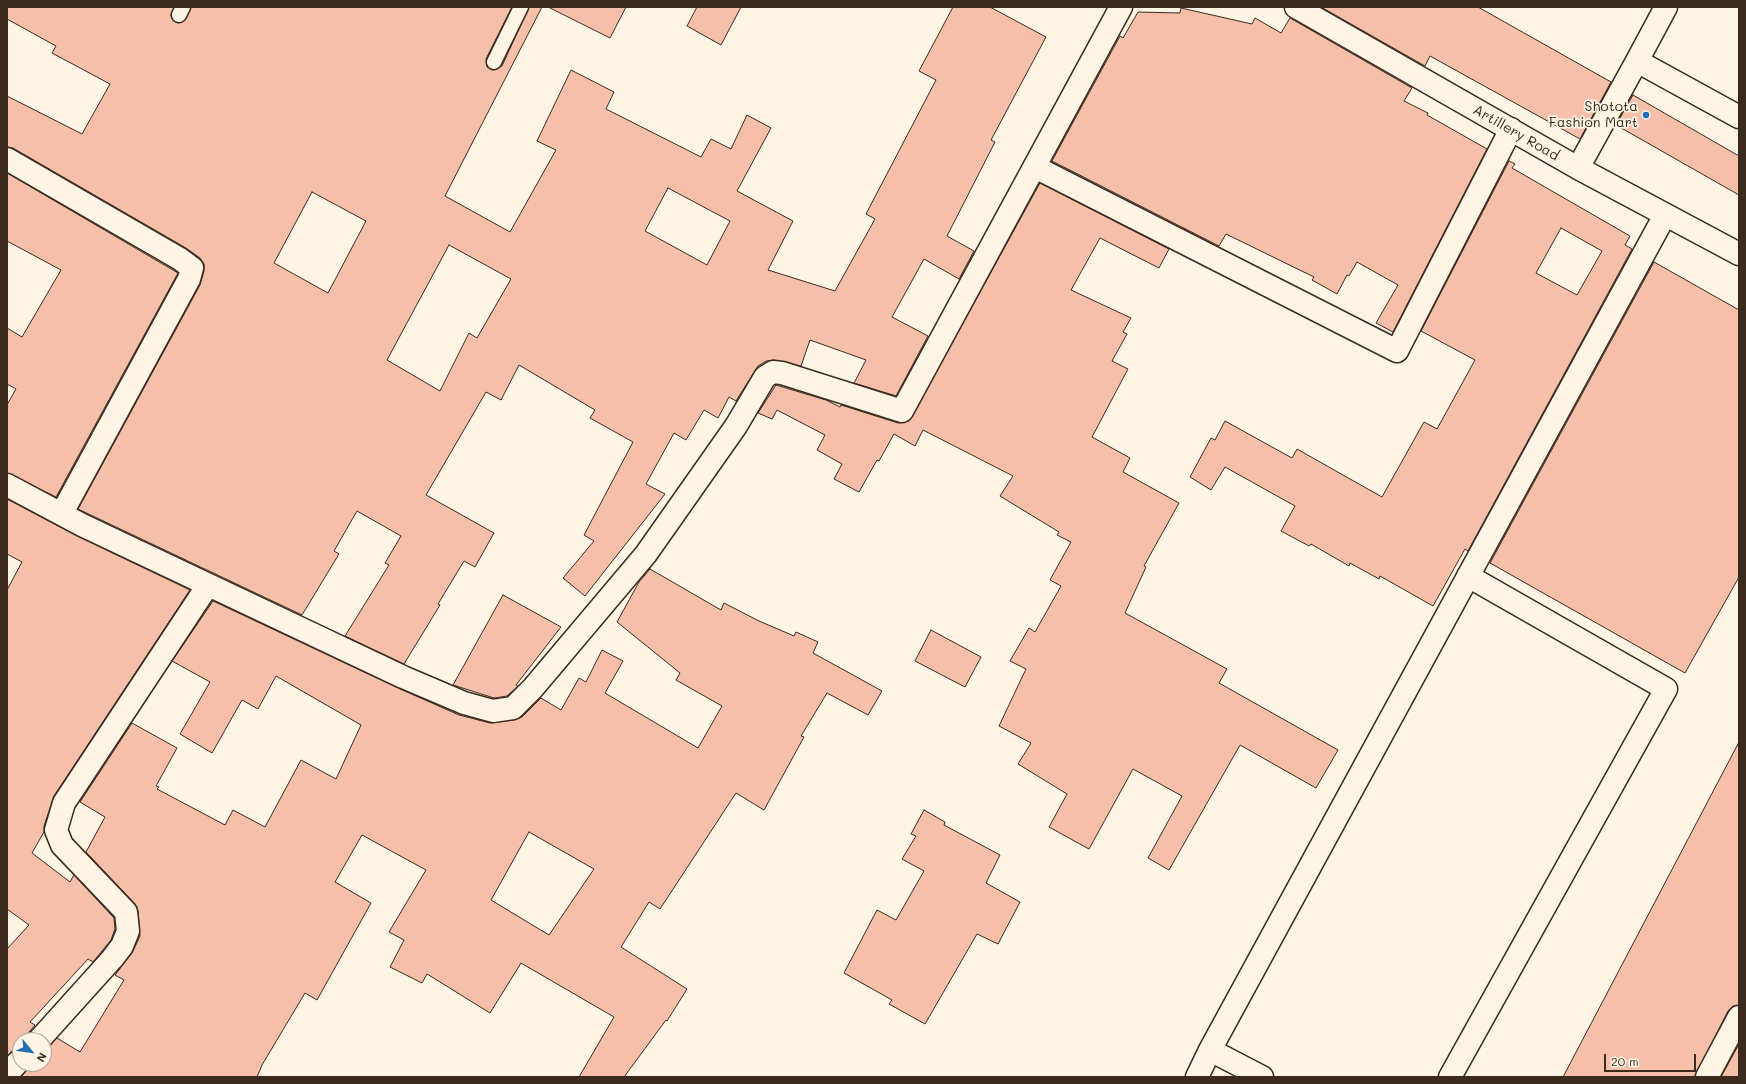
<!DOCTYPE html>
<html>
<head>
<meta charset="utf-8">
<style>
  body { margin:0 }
  #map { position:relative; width:1746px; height:1084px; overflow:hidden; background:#fcf5e5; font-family:Mali,sans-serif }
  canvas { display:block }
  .frame { position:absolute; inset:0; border:8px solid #3b2a1e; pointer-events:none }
  .north { position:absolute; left:12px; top:1032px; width:40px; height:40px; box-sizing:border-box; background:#fcf5e5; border:1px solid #afa495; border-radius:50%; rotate:119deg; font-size:11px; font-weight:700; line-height:16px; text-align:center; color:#3b2a1e }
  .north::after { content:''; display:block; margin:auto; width:14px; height:18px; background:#1f6fb2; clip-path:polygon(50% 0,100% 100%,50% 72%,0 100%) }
  .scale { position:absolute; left:1604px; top:1054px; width:92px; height:18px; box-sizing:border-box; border:2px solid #3b2a1e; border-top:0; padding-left:5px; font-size:12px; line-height:14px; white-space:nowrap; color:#3b2a1e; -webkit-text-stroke:3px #fcf5e5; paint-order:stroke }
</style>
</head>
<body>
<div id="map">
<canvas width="1746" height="1084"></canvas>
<div class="frame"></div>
<div class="north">N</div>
<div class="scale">20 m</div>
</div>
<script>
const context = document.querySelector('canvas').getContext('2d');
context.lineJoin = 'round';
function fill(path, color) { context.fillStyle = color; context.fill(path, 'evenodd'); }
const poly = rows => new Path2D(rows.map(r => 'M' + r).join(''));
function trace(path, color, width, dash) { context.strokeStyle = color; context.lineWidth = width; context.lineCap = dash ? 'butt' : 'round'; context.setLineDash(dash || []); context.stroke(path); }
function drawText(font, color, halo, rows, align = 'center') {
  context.font = font + ' Mali,sans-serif'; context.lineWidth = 3.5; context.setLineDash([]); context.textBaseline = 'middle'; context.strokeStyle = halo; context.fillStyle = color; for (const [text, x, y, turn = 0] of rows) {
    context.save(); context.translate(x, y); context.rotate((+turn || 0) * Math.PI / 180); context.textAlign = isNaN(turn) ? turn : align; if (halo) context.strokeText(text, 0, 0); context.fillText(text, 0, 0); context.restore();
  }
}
const building = poly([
  [7,7,174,7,171,15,172,19,179,23,186,19,191,7,512,7,486,59,487,67,494,70,502,66,529,7,542,7,445,196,510,232,556,150,537,141,571,70,614,92,606,109,701,157,711,139,731,149,747,115,771,128,737,191,793,221,768,270,835,291,875,219,866,214,936,80,919,71,953,7,990,7,1046,37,991,140,995,142,947,236,974,251,959,279,924,259,892,317,928,336,896,396,854,383,866,360,810,340,801,366,774,360,766,361,758,366,736,401,729,397,718,418,704,410,686,440,674,433,646,484,665,494,585,596,563,578,594,541,584,535,633,442,590,418,595,410,519,365,501,400,486,392,426,495,494,533,475,567,464,561,438,604,440,605,404,664,345,636,389,565,385,563,401,536,357,511,334,551,339,554,302,615,78,509,200,285,204,271,204,264,200,258,186,248,13,148,7,147,7,96,82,134,110,84,52,53,56,46,7,19,7,7],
  [668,188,730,221,707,265,645,231,668,188],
  [312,192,366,221,328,293,274,263,312,192],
  [449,245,511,279,477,338,469,333,440,391,387,360,449,245],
  [548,7,626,7,610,38,548,7],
  [697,7,741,7,721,45,687,26,697,7],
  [1321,7,1478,7,1611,82,1580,139,1430,56,1425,66,1321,7],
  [1181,8,1252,24,1255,18,1281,33,1290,18,1412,88,1404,101,1428,113,1427,115,1487,149,1393,332,1376,323,1398,285,1357,262,1349,276,1347,275,1337,294,1312,280,1314,277,1226,234,1219,246,1052,161,1120,36,1123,38,1138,12,1180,13,1181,8],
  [1633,95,1739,156,1739,195,1616,125,1633,95],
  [1509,161,1515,164,1512,168,1630,236,1625,245,1632,249,1468,551,1465,549,1433,606,1380,576,1379,579,1350,563,1349,566,1311,544,1309,546,1281,531,1295,506,1225,467,1211,490,1190,477,1211,438,1215,440,1225,421,1292,458,1297,449,1382,497,1424,422,1437,429,1475,360,1421,331,1509,161],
  [1561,228,1602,251,1577,295,1536,273,1561,228],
  [7,173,178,273,56,497,7,473,7,405,16,389,7,384,7,328,22,337,61,270,7,241,7,173],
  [1040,183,1169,249,1159,268,1100,238,1071,290,1131,318,1123,332,1127,334,1112,361,1128,369,1092,437,1130,458,1123,472,1179,503,1144,566,1146,567,1125,613,1227,669,1219,683,1338,750,1316,788,1240,745,1169,870,1148,858,1182,796,1133,769,1089,849,1049,827,1067,794,1018,764,1031,743,999,726,1026,669,1010,661,1029,628,1035,632,1061,586,1050,580,1071,542,1057,535,1059,532,1000,496,1013,476,923,430,915,446,894,434,879,461,877,460,859,492,834,479,842,464,817,450,825,435,777,410,772,419,758,413,776,385,826,400,840,407,841,405,898,423,909,421,1040,183],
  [1654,262,1739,310,1739,577,1685,673,1490,563,1654,262],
  [7,499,77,536,190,590,54,796,44,826,44,832,32,853,70,882,74,875,114,918,115,929,111,940,93,962,88,959,30,1022,35,1025,29,1032,27,1040,20,1040,20,1048,16,1048,7,1056,7,949,29,925,7,909,7,590,22,562,7,554,7,499],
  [650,569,721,610,724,603,759,621,794,636,796,632,818,642,813,653,882,691,868,715,827,693,801,736,804,737,764,810,736,793,660,909,649,902,621,947,687,989,667,1021,666,1020,624,1077,579,1077,614,1017,521,963,490,1013,427,974,422,983,390,967,404,940,389,932,426,870,362,835,335,882,371,903,317,1000,305,993,262,1065,257,1077,21,1077,32,1064,44,1064,44,1051,57,1038,80,1052,124,980,115,975,132,953,140,936,138,911,135,904,86,852,105,817,80,802,132,723,177,748,156,786,159,787,157,789,225,825,233,810,265,827,301,760,336,779,361,725,276,676,258,709,242,700,212,753,180,734,210,682,172,661,213,601,398,688,459,715,490,723,515,720,522,717,541,698,561,710,579,678,586,682,602,650,623,661,605,693,698,748,722,706,676,680,680,673,617,622,639,582,650,569],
  [529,832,594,869,549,935,491,900,529,832],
  [503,595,561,627,516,685,518,686,507,696,494,698,453,685,503,595],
  [931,630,981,657,965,687,915,661,931,630],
  [1739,742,1739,1005,1733,1006,1728,1011,1695,1077,1563,1077,1739,742],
  [924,810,945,822,944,825,1000,855,986,883,1020,902,998,944,977,934,925,1024,889,1004,892,1000,844,973,877,910,896,920,924,871,902,859,916,836,911,834,924,810],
  [1739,1044,1739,1077,1721,1077,1739,1044]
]);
fill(building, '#f6bfa9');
trace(building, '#3b2a1e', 1);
const service = poly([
  [179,15,183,7],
  [494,62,521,7]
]);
const minor = poly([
  [1296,7,1578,168,1739,254],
  [1666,7,1637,61,1739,117],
  [7,159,180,259,192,268,189,279,62,513],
  [1035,167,1397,351,1511,129],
  [1578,168,1637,61],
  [7,485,82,525,403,677,464,703,493,711,513,708,533,688,646,554,736,426,765,377,773,372,782,373,902,411,1121,7],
  [39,1040,112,959,122,946,128,931,126,912,62,845,56,830,64,803,208,585],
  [1210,1050,1665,215],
  [7,1074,20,1060],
  [1197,1077,1210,1050,1262,1077],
  [1450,1077,1666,689,1468,576],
  [1707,1077,1739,1017]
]);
trace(service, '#3b2a1e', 17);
trace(minor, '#3b2a1e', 25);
trace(service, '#fcf5e5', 14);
trace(minor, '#fcf5e5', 22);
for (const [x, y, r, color] of [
  [1646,115,4,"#1f6fb2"]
]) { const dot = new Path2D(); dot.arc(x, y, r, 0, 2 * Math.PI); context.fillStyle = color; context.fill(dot); trace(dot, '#fcf5e5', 1.5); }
drawText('14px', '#3b2a1e', '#fcf5e5', [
  ["Shotota",1638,107],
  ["Fashion Mart",1638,123]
], 'right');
drawText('14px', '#3b2a1e', '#fcf5e5', [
  ["Artillery Road",1516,133,30]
]);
</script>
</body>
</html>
